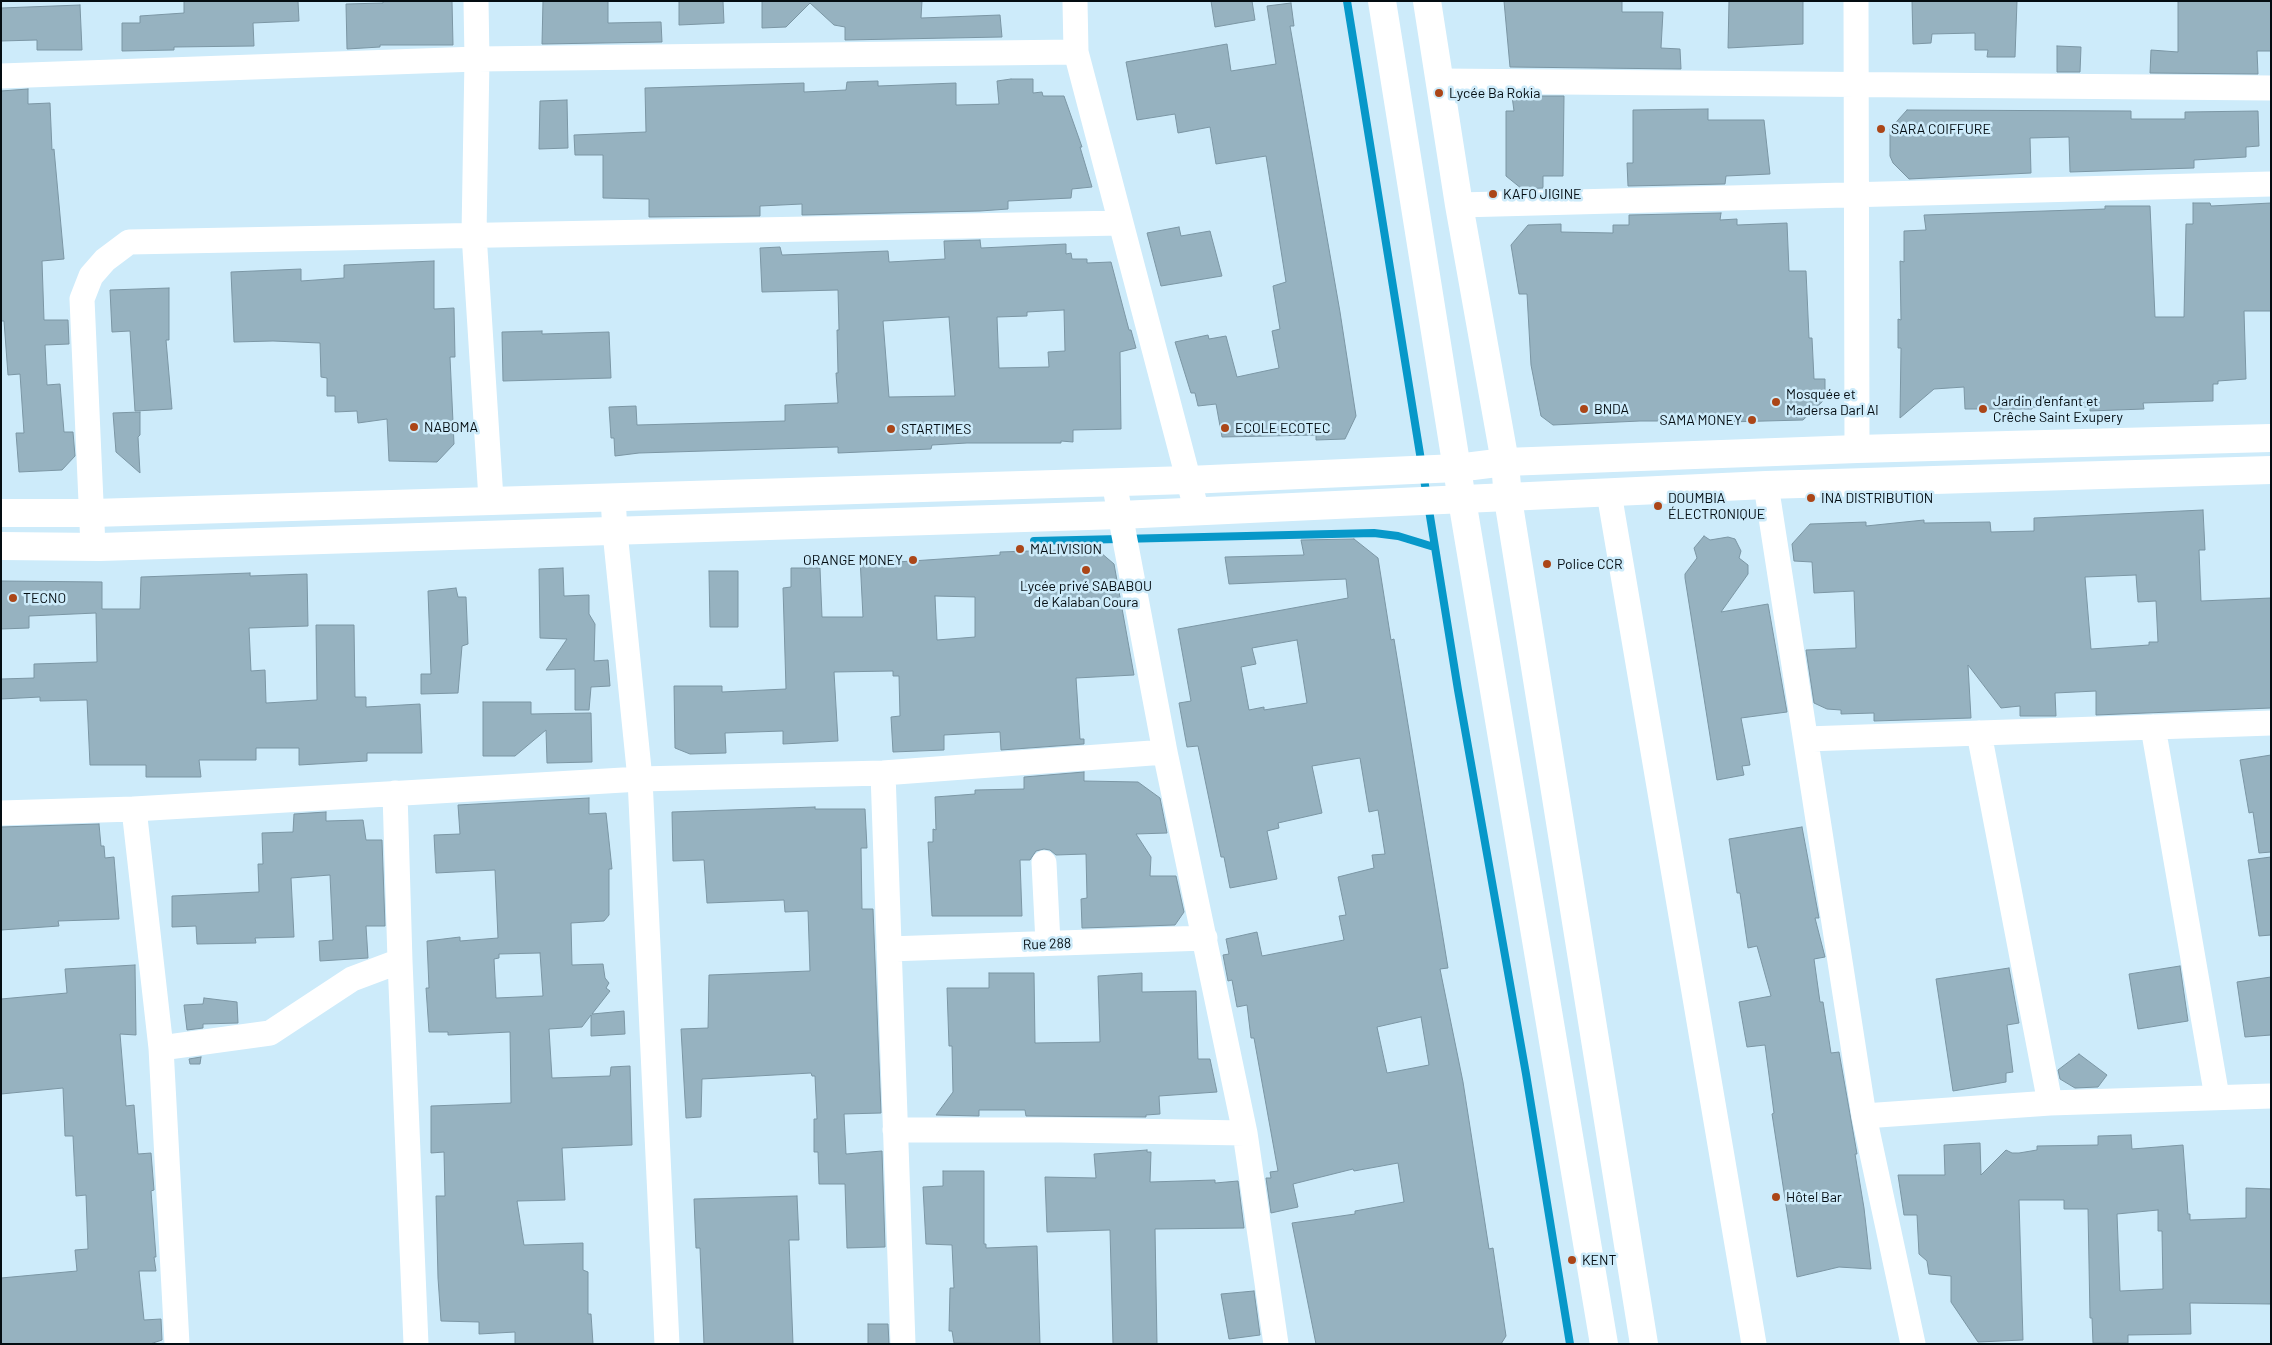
<!DOCTYPE html>
<html>
<head>
<meta charset="utf-8">
<style>
  body { margin:0 }
  #map { position:relative; width:2272px; height:1345px; overflow:hidden; background:#cdebfa; font-family:Barlow,sans-serif }
  canvas { display:block }
  .frame { position:absolute; inset:0; border:2px solid #040d12; pointer-events:none }
</style>
</head>
<body>
<div id="map">
<canvas width="2272" height="1345"></canvas>
<div class="frame"></div>
</div>
<script>
const context = document.querySelector('canvas').getContext('2d');
context.lineJoin = 'round';
const poly = rows => new Path2D(rows.map(r => 'M' + r).join(''));
function trace(path, color, width, dash) { context.strokeStyle = color; context.lineWidth = width; context.lineCap = dash ? 'butt' : 'round'; context.setLineDash(dash || []); context.stroke(path); }
function fill(path, color) { context.fillStyle = color; context.fill(path, 'evenodd'); }
function drawText(font, color, halo, rows, align = 'center') {
  context.font = font + ' Barlow,sans-serif'; context.lineWidth = 5; context.setLineDash([]); context.textBaseline = 'middle'; context.strokeStyle = halo; context.fillStyle = color; for (const [text, x, y, turn = 0] of rows) {
    context.save(); context.translate(x, y); context.rotate((+turn || 0) * Math.PI / 180); context.textAlign = isNaN(turn) ? turn : align; if (halo) context.strokeText(text, 0, 0); context.fillText(text, 0, 0); context.restore();
  }
}
trace(poly([
  [1347,1,1458,690,1526,1074,1570,1344],
  [1034,541,1374,533,1398,536,1434,547]
]), '#0798c9', 8);
const building = poly([
  [184,1,298,1,299,21,253,23,254,46,174,47,174,50,122,51,122,23,140,23,140,16,184,13,184,1],
  [383,1,452,1,453,45,380,45,380,47,347,49,346,4,383,3,383,1],
  [543,1,608,1,608,23,661,22,662,42,542,44,543,1],
  [679,1,723,1,724,23,679,25,679,1],
  [762,1,922,1,921,18,1000,15,1002,37,845,40,845,27,834,25,810,3,786,27,762,28,762,1],
  [1211,1,1252,1,1255,20,1215,27,1211,1],
  [1504,1,1622,1,1622,12,1663,12,1661,48,1680,49,1681,69,1510,67,1504,1],
  [1729,1,1803,1,1803,44,1728,48,1729,1],
  [1912,1,2017,1,2015,57,1987,57,1988,50,1975,50,1975,33,1932,34,1931,43,1913,44,1912,1],
  [2178,1,2271,1,2271,51,2257,51,2258,74,2150,73,2151,50,2178,52,2178,1],
  [1291,3,1294,26,1290,26,1340,312,1356,416,1345,439,1316,440,1316,435,1222,437,1216,404,1198,406,1195,393,1191,393,1175,342,1208,335,1209,339,1226,336,1237,377,1279,368,1272,331,1280,329,1273,286,1286,282,1266,156,1216,164,1210,127,1178,133,1175,114,1137,120,1126,62,1227,44,1231,71,1276,64,1267,6,1291,3],
  [80,5,82,50,37,50,37,40,1,41,1,8,80,5],
  [2057,46,2081,47,2080,72,2057,72,2057,46],
  [1011,79,1033,79,1033,93,1042,92,1043,96,1064,96,1082,147,1080,147,1092,187,1072,189,1071,198,1008,201,1008,209,980,211,802,215,802,204,760,206,760,216,649,217,649,199,603,198,603,155,575,155,574,135,646,132,645,88,804,83,804,92,846,90,847,82,878,81,878,86,956,83,956,105,999,104,997,81,1011,79],
  [28,89,28,104,50,103,52,150,54,149,64,259,42,261,44,320,68,320,69,344,45,345,47,385,60,384,64,432,73,432,75,456,62,470,19,472,16,433,24,433,20,374,8,375,4,321,1,321,1,91,28,89],
  [1512,96,1564,96,1563,176,1543,176,1543,188,1522,189,1506,176,1506,111,1514,111,1512,96],
  [567,100,568,148,539,149,540,101,567,100],
  [1708,109,1708,120,1764,120,1770,174,1726,176,1725,184,1628,186,1627,163,1633,163,1633,110,1708,109],
  [1907,110,2131,111,2131,119,2185,119,2185,112,2258,111,2259,146,2246,147,2246,157,2194,160,2194,168,2070,172,2069,137,2030,138,2031,173,1909,179,1893,163,1890,156,1890,129,1907,110],
  [2193,203,2210,203,2211,206,2271,203,2271,311,2244,311,2246,379,2218,381,2218,384,2213,384,2213,401,2143,403,2144,409,2090,411,2090,407,2032,407,2032,409,1965,409,1964,387,1934,389,1900,418,1901,348,1898,348,1898,319,1901,320,1900,261,1904,262,1904,231,1926,230,1924,215,2105,209,2105,206,2150,206,2155,317,2184,317,2186,224,2193,224,2193,203],
  [1721,213,1720,220,1737,219,1737,225,1787,223,1789,271,1806,271,1809,338,1812,338,1814,379,1825,379,1825,399,1803,420,1689,423,1689,421,1640,421,1553,425,1541,416,1531,365,1527,294,1519,294,1511,245,1528,225,1561,224,1561,232,1613,233,1613,225,1629,225,1629,215,1721,213],
  [1179,227,1181,236,1210,231,1222,276,1161,286,1147,233,1179,227],
  [980,240,981,248,1066,244,1066,254,1071,253,1072,259,1087,259,1087,263,1111,262,1129,330,1131,330,1136,348,1120,352,1121,429,1073,430,1073,442,1061,441,1061,443,967,443,932,445,931,449,838,453,838,447,639,453,615,456,614,438,611,438,609,407,636,406,637,425,785,421,785,405,838,403,836,373,838,373,837,330,839,330,838,290,762,292,760,248,780,247,782,255,888,251,889,262,945,259,944,241,980,240],
  [1064,310,1065,351,1048,352,1049,367,999,368,997,317,1027,316,1027,312,1064,310],
  [949,317,955,396,889,397,883,321,949,317],
  [434,261,434,309,454,308,455,357,450,357,454,444,437,462,389,461,387,419,358,423,357,411,335,412,335,396,327,396,327,378,321,377,320,343,273,341,234,342,231,272,301,269,301,281,344,278,344,265,434,261],
  [169,288,169,340,166,340,172,409,135,411,130,331,112,332,110,290,169,288],
  [542,331,542,334,609,332,611,378,503,381,502,332,542,331],
  [140,412,140,435,138,437,140,473,116,452,113,413,140,412],
  [2203,510,2205,550,2199,550,2201,601,2271,598,2271,708,2096,715,2096,691,2055,693,2056,716,2020,716,2020,706,2001,708,1968,665,1971,718,1874,721,1874,713,1841,714,1841,710,1827,709,1814,703,1806,650,1856,648,1854,591,1814,593,1812,562,1794,561,1792,544,1810,524,1866,522,1866,526,1924,520,1924,523,1990,522,1991,532,2034,531,2034,518,2203,510],
  [2136,575,2138,602,2156,601,2158,642,2149,642,2149,645,2091,649,2085,577,2136,575],
  [1704,536,1710,540,1728,537,1735,539,1741,551,1739,558,1748,565,1748,574,1721,612,1768,604,1787,712,1741,718,1750,765,1742,766,1744,775,1717,780,1685,578,1685,574,1697,558,1694,548,1704,536],
  [1354,539,1378,558,1391,640,1394,639,1448,968,1440,969,1463,1082,1489,1249,1493,1248,1506,1336,1501,1344,1316,1344,1292,1223,1355,1214,1355,1211,1404,1202,1398,1163,1354,1171,1353,1169,1293,1184,1298,1207,1271,1213,1266,1178,1271,1178,1270,1172,1278,1171,1254,1038,1251,1038,1247,1005,1237,1007,1232,980,1228,981,1223,955,1229,954,1226,939,1257,932,1262,956,1344,940,1339,916,1346,915,1338,877,1374,868,1372,855,1385,854,1378,810,1369,812,1360,758,1312,766,1322,813,1278,823,1279,828,1267,831,1277,879,1230,888,1224,857,1221,857,1198,746,1187,747,1179,703,1191,701,1178,629,1348,598,1346,579,1229,584,1225,557,1304,555,1301,540,1354,539],
  [1297,640,1307,703,1264,710,1264,707,1249,710,1241,667,1256,664,1252,648,1297,640],
  [1421,1017,1429,1065,1387,1073,1377,1027,1421,1017],
  [1091,549,1100,552,1114,564,1134,675,1076,678,1080,739,1084,739,1084,744,1001,750,1000,732,944,735,944,750,893,752,891,717,900,716,899,676,893,676,893,671,834,672,838,741,783,744,783,731,725,733,726,753,690,754,675,748,674,686,722,686,722,692,786,689,783,588,791,587,791,568,820,568,822,617,863,617,860,558,897,557,897,562,1000,555,1000,552,1091,549],
  [935,596,975,597,975,637,937,640,935,596],
  [563,568,564,596,589,595,589,614,595,624,594,661,608,660,610,686,591,687,589,710,575,710,575,669,546,670,567,639,540,638,539,569,563,568],
  [709,571,738,571,738,627,710,627,709,571],
  [250,573,250,576,307,574,308,626,249,628,251,671,265,670,266,703,317,700,316,625,354,625,355,697,366,697,366,707,420,704,422,753,367,753,367,761,299,765,299,748,256,748,256,760,199,760,201,777,146,777,146,765,90,765,87,700,40,701,40,697,1,699,1,679,34,678,34,664,97,662,96,613,29,616,29,628,1,629,1,581,102,582,102,609,140,609,141,577,250,573],
  [456,588,458,597,466,597,468,644,462,646,458,693,421,694,421,674,431,674,428,591,456,588],
  [483,702,531,702,531,714,591,713,592,762,547,763,546,730,515,756,483,756,483,702],
  [2271,755,2271,852,2259,853,2253,812,2249,813,2240,760,2271,755],
  [1084,772,1084,781,1138,782,1160,798,1167,833,1136,834,1151,857,1150,876,1176,876,1184,912,1175,925,1082,928,1081,899,1087,898,1086,854,1056,855,1050,850,1044,849,1036,851,1030,860,1020,860,1022,916,932,916,928,842,933,842,933,829,936,830,935,797,975,794,975,790,1024,789,1024,777,1084,772],
  [589,798,589,814,606,813,612,869,609,869,609,915,604,921,571,923,572,965,603,964,605,978,609,983,606,988,610,991,592,1014,624,1011,625,1034,591,1036,591,1015,582,1027,549,1029,552,1078,610,1076,611,1067,630,1066,632,1145,562,1148,565,1200,517,1201,524,1245,583,1243,583,1270,588,1272,588,1314,591,1314,593,1344,515,1344,515,1332,479,1334,479,1322,441,1321,438,1278,436,1196,445,1196,444,1152,431,1153,431,1106,511,1103,510,1032,448,1035,448,1032,429,1032,426,988,429,988,427,941,460,937,460,941,498,938,495,870,436,873,434,835,460,834,458,805,589,798],
  [540,953,543,996,496,998,494,959,499,958,499,954,540,953],
  [815,807,815,809,865,809,867,848,861,848,862,909,873,909,881,1113,844,1114,846,1154,882,1151,885,1247,847,1248,845,1184,819,1184,818,1152,814,1152,814,1119,817,1119,815,1076,812,1076,811,1073,702,1079,701,1117,686,1118,681,1029,708,1028,709,975,810,971,808,911,785,912,784,900,707,903,704,860,673,861,672,812,815,807],
  [326,812,326,821,363,820,366,840,382,840,385,926,366,926,368,958,320,961,319,941,333,940,330,875,291,878,294,937,255,938,256,943,197,944,196,926,172,927,172,896,259,892,258,864,263,864,262,833,293,832,294,814,326,812],
  [99,824,101,846,104,846,105,858,114,857,119,919,58,921,59,926,1,930,1,827,99,824],
  [1802,827,1819,918,1815,918,1825,957,1814,959,1820,1002,1823,1002,1831,1053,1839,1052,1857,1154,1855,1154,1864,1208,1871,1269,1839,1267,1797,1277,1772,1114,1774,1113,1765,1045,1747,1047,1739,1002,1771,996,1757,946,1748,948,1740,893,1737,893,1729,839,1802,827],
  [2271,857,2271,935,2259,936,2248,860,2271,857],
  [135,965,136,1035,120,1034,126,1106,134,1105,138,1154,151,1153,154,1190,151,1191,156,1257,154,1257,156,1271,139,1271,144,1320,161,1319,162,1340,150,1344,1,1344,1,1278,77,1271,75,1250,88,1249,86,1195,76,1196,73,1136,65,1136,63,1088,1,1094,1,999,67,993,65,969,135,965],
  [2180,966,2188,1021,2138,1029,2129,974,2180,966],
  [2009,968,2019,1023,2007,1025,2013,1072,2006,1073,2006,1082,1953,1091,1936,979,2009,968],
  [989,973,1034,973,1035,1043,1100,1042,1098,976,1142,973,1142,992,1196,991,1198,1059,1210,1059,1217,1092,1159,1096,1160,1114,1146,1115,1146,1117,1026,1116,1025,1110,979,1110,979,1116,936,1115,953,1092,952,1046,949,1046,947,988,989,988,989,973],
  [2271,977,2271,1035,2245,1037,2237,982,2271,977],
  [204,998,237,1002,238,1023,203,1024,203,1028,187,1030,184,1005,203,1004,204,998],
  [2079,1054,2107,1075,2098,1087,2075,1088,2060,1079,2058,1070,2079,1054],
  [201,1057,200,1064,190,1064,189,1059,201,1057],
  [2131,1135,2132,1149,2183,1145,2188,1214,2190,1214,2190,1220,2246,1218,2246,1188,2271,1189,2271,1304,2190,1303,2191,1334,2128,1335,2128,1343,2093,1343,2092,1318,2090,1318,2088,1209,2064,1209,2064,1200,2019,1200,2023,1340,1978,1342,1951,1302,1951,1276,1929,1274,1927,1261,1919,1254,1917,1215,1904,1215,1898,1175,1945,1175,1944,1145,1980,1143,1981,1175,2006,1150,2012,1153,2019,1153,2037,1150,2037,1146,2098,1145,2098,1136,2131,1135],
  [2158,1210,2158,1231,2162,1231,2163,1289,2120,1291,2117,1214,2158,1210],
  [1147,1150,1147,1152,1151,1152,1150,1182,1215,1180,1215,1183,1238,1181,1244,1228,1155,1229,1157,1344,1113,1344,1110,1230,1047,1232,1045,1177,1096,1178,1094,1154,1147,1150],
  [943,1171,984,1171,984,1244,986,1244,986,1248,1037,1246,1040,1344,954,1343,952,1331,949,1331,950,1288,954,1288,952,1245,926,1244,923,1187,943,1186,943,1171],
  [797,1196,799,1240,789,1240,793,1344,704,1344,700,1248,696,1248,694,1199,797,1196],
  [1254,1291,1260,1335,1229,1339,1221,1294,1254,1291],
  [868,1324,888,1324,889,1344,868,1344,868,1324]
]);
fill(building, '#96b2c0');
trace(building, '#7b96a4', 1);
trace(poly([
  [476,1,477,59,474,234,491,499],
  [1075,1,1076,52,1197,512],
  [1856,1,1857,449],
  [1,76,477,59,1076,52],
  [1441,81,2271,88],
  [1459,205,2271,184],
  [1114,482,1165,752,1245,1133,1276,1344],
  [1766,485,1864,1116,1913,1344],
  [1609,493,1754,1344],
  [613,497,615,532,640,779,667,1344],
  [93,547,82,299,91,276,105,260,129,242,1121,223],
  [2153,727,2217,1097],
  [1979,733,2050,1103],
  [1806,739,2271,723],
  [883,773,903,1344],
  [395,793,400,961,416,1344],
  [134,809,161,1048,177,1344],
  [1,813,134,809,640,779,883,773,1165,752],
  [1044,863,1048,943],
  [889,949,1205,938],
  [161,1048,270,1033,352,979,400,961],
  [1864,1116,2050,1103,2271,1096],
  [895,1130,1061,1130,1245,1133]
]), '#fff', 25);
trace(poly([
  [1,513,93,513,1188,480,1457,468,1505,462,1857,449,2271,438],
  [1,546,100,547,1120,515,1766,485,2271,470]
]), '#fff', 28);
trace(poly([
  [1382,1,1462,500,1604,1344],
  [1427,1,1459,205,1505,462,1508,499,1644,1344]
]), '#fff', 28);
for (const [x, y, r, color] of [
  [1439,93,5,"#ab4618"],
  [1881,129,5,"#ab4618"],
  [1493,194,5,"#ab4618"],
  [1776,402,5,"#ab4618"],
  [1584,409,5,"#ab4618"],
  [1983,409,5,"#ab4618"],
  [1752,420,5,"#ab4618"],
  [414,427,5,"#ab4618"],
  [1225,428,5,"#ab4618"],
  [891,429,5,"#ab4618"],
  [1811,498,5,"#ab4618"],
  [1658,506,5,"#ab4618"],
  [1020,549,5,"#ab4618"],
  [913,560,5,"#ab4618"],
  [1547,564,5,"#ab4618"],
  [1086,570,5,"#ab4618"],
  [13,598,5,"#ab4618"],
  [1776,1197,5,"#ab4618"],
  [1572,1260,5,"#ab4618"]
]) { const dot = new Path2D(); dot.arc(x, y, r, 0, 2 * Math.PI); context.fillStyle = color; context.fill(dot); trace(dot, '#cdebfa', 2); }
drawText('14px', '#040d12', '#cdebfa', [
  ["Lycée Ba Rokia",1449,93],
  ["SARA COIFFURE",1891,129],
  ["KAFO JIGINE",1503,194],
  ["Mosquée et",1786,394],
  ["Madersa Darl Al",1786,410],
  ["Jardin d'enfant et",1993,401],
  ["Crêche Saint Exupery",1993,417],
  ["BNDA",1594,409],
  ["SAMA MONEY",1742,420,"right"],
  ["NABOMA",424,427],
  ["ECOLE ECOTEC",1235,428],
  ["STARTIMES",901,429],
  ["DOUMBIA",1668,498],
  ["ÉLECTRONIQUE",1668,514],
  ["INA DISTRIBUTION",1821,498],
  ["MALIVISION",1030,549],
  ["ORANGE MONEY",903,560,"right"],
  ["Police CCR",1557,564],
  ["Lycée privé SABABOU",1086,586,"center"],
  ["de Kalaban Coura",1086,602,"center"],
  ["TECNO",23,598],
  ["Hôtel Bar",1786,1197],
  ["KENT",1582,1260]
], 'left');
drawText('14px', '#040d12', '#cdebfa', [
  ["Rue 288",1047,944,-2]
]);
</script>
</body>
</html>
